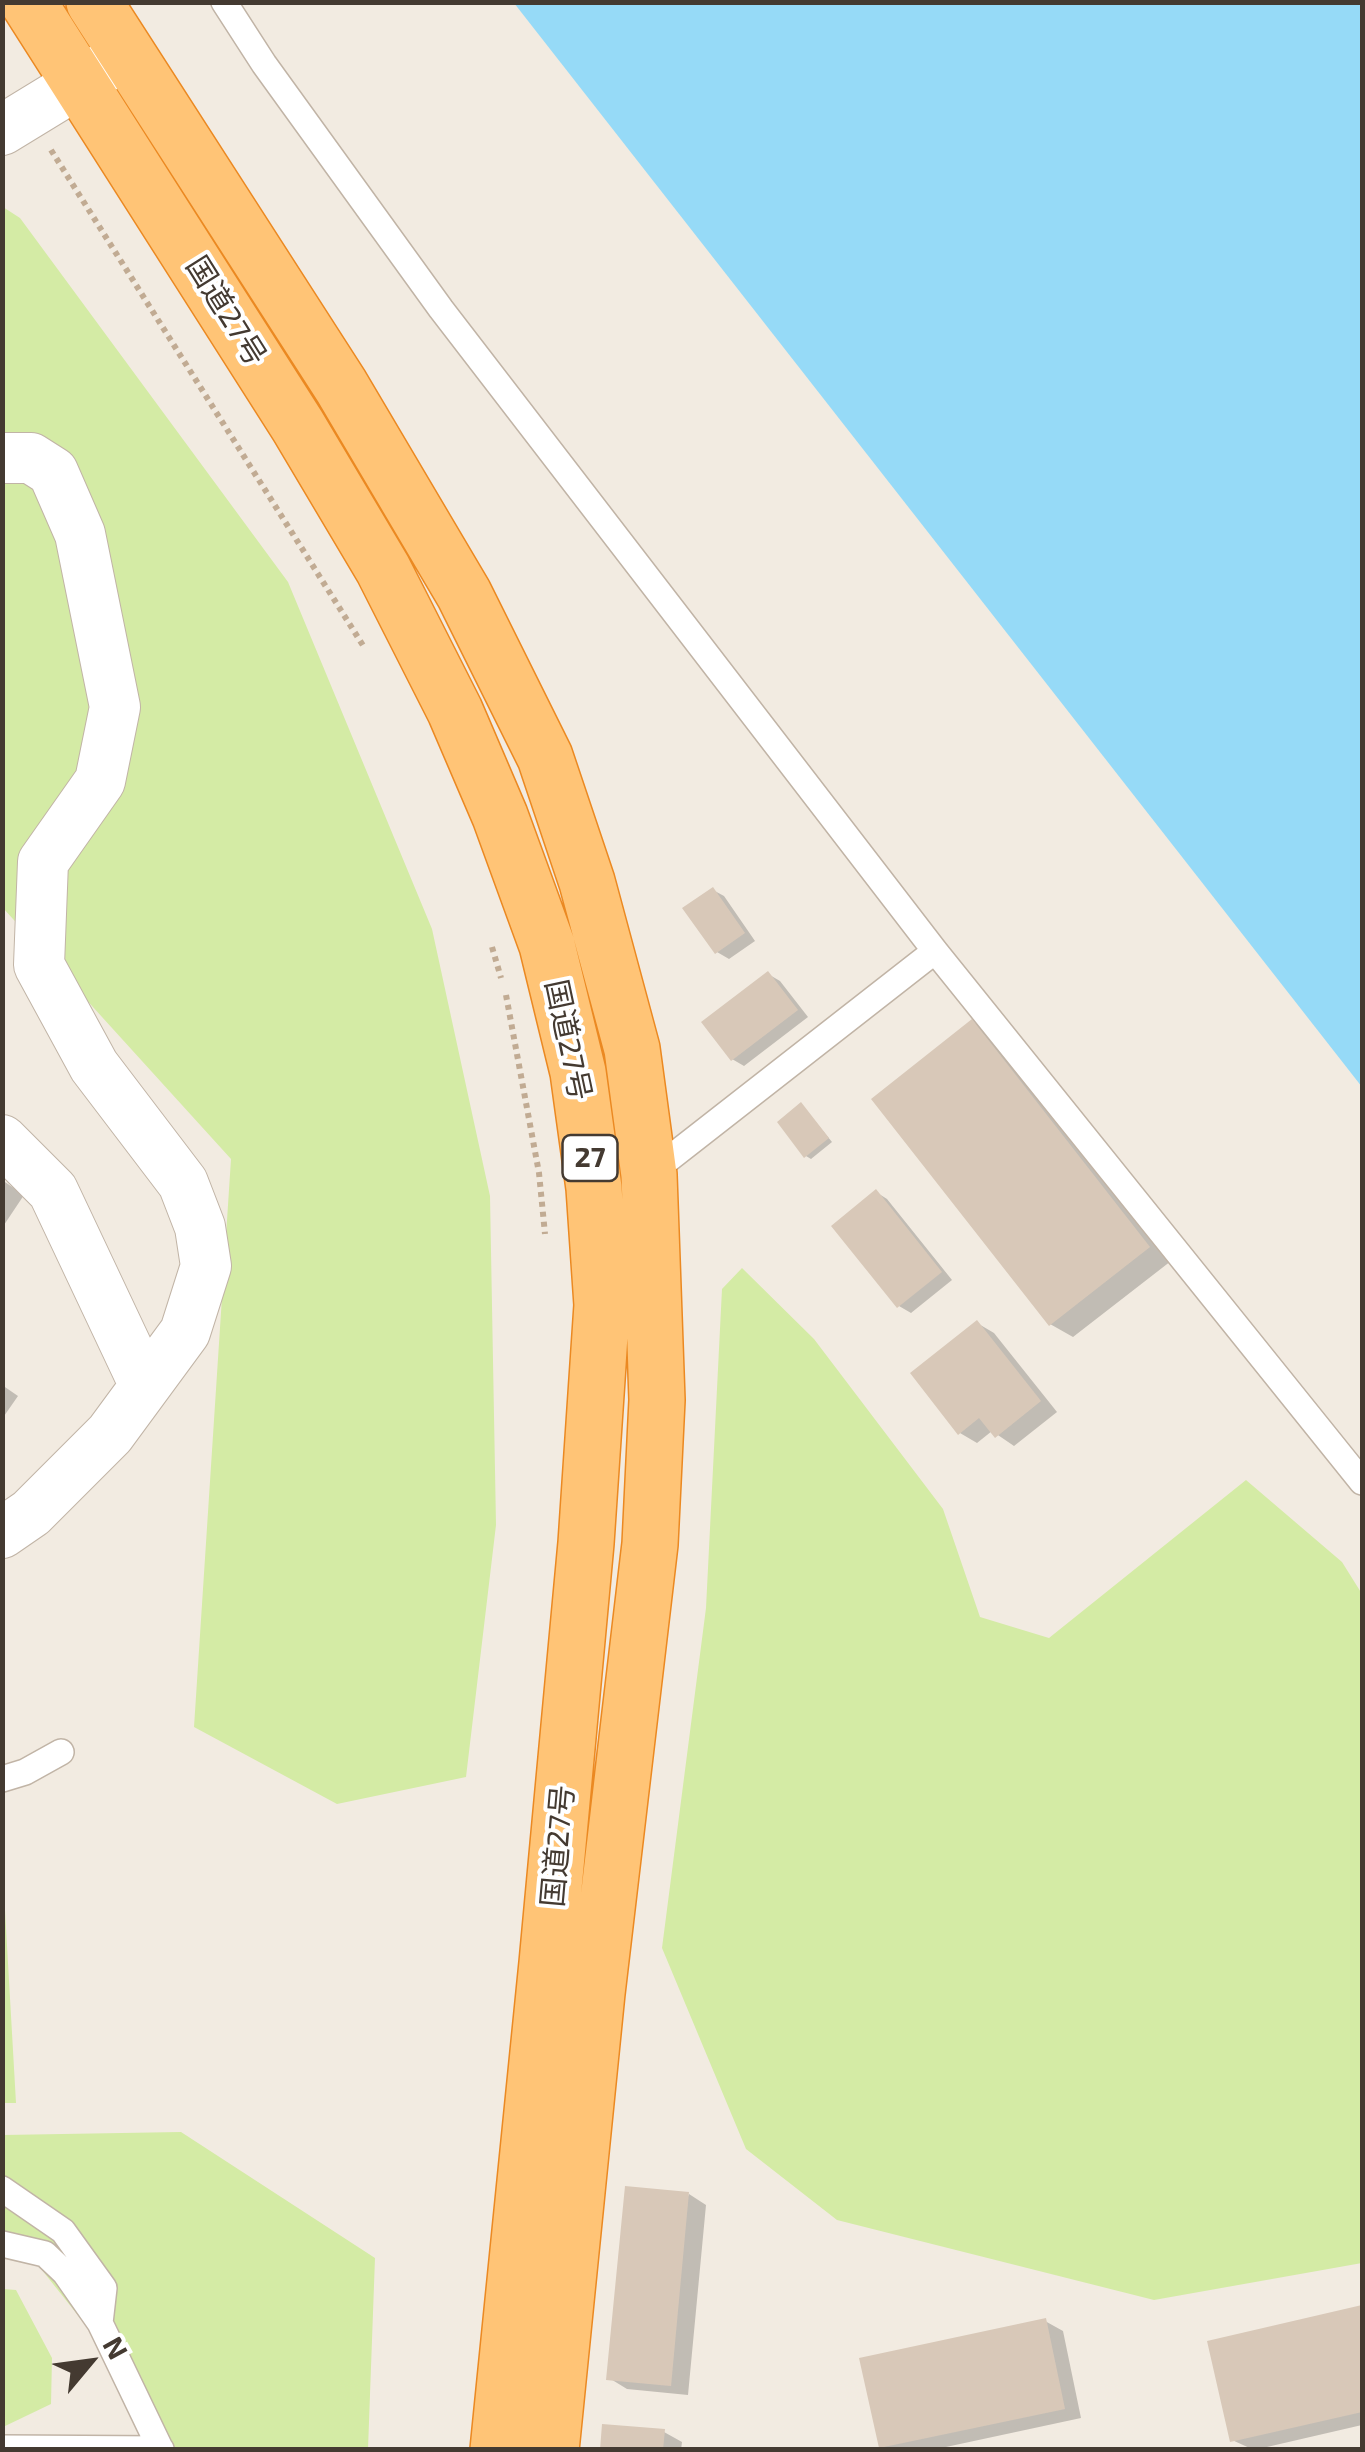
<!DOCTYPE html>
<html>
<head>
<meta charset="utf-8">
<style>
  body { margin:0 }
  #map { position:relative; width:1365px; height:2452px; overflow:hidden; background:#f2ebe1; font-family:"Exo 2",sans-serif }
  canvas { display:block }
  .frame { position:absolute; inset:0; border:5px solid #443a31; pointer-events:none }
  .north { position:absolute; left:40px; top:2312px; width:100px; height:100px; -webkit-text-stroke:8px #fff; paint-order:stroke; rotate:61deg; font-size:28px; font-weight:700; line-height:40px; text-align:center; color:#443a31 }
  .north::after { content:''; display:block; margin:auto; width:35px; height:45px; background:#443a31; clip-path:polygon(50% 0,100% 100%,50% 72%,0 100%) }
</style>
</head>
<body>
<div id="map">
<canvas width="1365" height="2452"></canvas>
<div class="frame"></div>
<div class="north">N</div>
</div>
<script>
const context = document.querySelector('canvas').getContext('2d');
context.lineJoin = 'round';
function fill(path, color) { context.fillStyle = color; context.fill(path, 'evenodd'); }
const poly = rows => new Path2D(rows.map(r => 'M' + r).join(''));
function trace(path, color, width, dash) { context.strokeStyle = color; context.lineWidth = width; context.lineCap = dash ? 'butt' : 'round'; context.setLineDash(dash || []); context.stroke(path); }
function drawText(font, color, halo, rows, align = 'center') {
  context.font = font + ' "Exo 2","Noto Sans JP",sans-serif'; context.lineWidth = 8; context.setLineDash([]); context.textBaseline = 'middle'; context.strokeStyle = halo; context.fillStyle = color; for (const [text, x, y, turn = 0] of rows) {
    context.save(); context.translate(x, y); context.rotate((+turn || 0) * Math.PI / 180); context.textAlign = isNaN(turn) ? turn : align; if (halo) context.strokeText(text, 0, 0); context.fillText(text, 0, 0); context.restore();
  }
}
fill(poly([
  [3,207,20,218,288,582,432,929,490,1196,496,1525,466,1777,337,1804,194,1727,231,1159,3,908],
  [742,1268,814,1339,943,1509,980,1617,1049,1638,1246,1480,1342,1562,1362,1594,1362,2263,1154,2300,837,2220,746,2149,662,1948,706,1608,722,1289],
  [3,1892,4,1893,16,2103,3,2103],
  [181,2132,375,2258,368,2449,167,2449,158,2416,34,2260,3,2258,3,2135],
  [3,2289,16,2290,52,2358,51,2404,3,2427]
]), '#d4eba5');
fill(poly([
  [514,3,1362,3,1362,1087]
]), '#96daf7');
fill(poly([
  [713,890,724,896,755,941,729,959,717,952],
  [768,974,780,981,808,1017,744,1066,732,1059],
  [973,1022,996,1036,1171,1261,1073,1337,1050,1324],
  [802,1105,832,1142,811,1159,806,1156],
  [2,1180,24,1195,2,1228],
  [876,1192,887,1199,952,1280,911,1313,899,1306,834,1226],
  [977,1323,994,1333,1057,1412,1014,1446,992,1431,977,1443,960,1433],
  [2,1385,18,1396,2,1419],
  [689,2194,706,2205,688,2395,627,2389,609,2378],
  [1362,2308,1362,2425,1254,2450,1232,2440,1210,2343],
  [1045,2321,1063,2331,1081,2418,932,2450,887,2450,881,2446],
  [664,2432,682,2442,681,2450,602,2450]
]), '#0003');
fill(poly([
  [713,887,745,933,715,954,682,908],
  [768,971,798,1010,731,1061,701,1022],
  [972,1019,1150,1247,1049,1326,871,1099],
  [801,1102,829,1138,804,1158,777,1122],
  [876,1189,942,1272,897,1308,831,1226],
  [977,1320,1041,1401,995,1438,979,1418,958,1435,910,1373],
  [625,2186,689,2192,671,2386,606,2380],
  [1362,2305,1362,2412,1230,2442,1207,2341],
  [1046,2318,1065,2409,879,2448,859,2358],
  [602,2424,665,2429,663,2450,600,2450]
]), '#d8c8b8');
const service = poly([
  [224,2,264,64,441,309,935,951,1362,1482],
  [647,1176,935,951],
  [2,1779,25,1772,61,1752],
  [2,2189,63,2231,104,2288,100,2323,161,2450],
  [2,2244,45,2254,65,2273,100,2323],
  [2,2448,161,2449]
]);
const minor = poly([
  [2,130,115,61],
  [2,458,31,458,53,472,80,534,115,707,100,781,43,862,39,965,94,1066,183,1183,200,1227,206,1266,185,1332,110,1434,31,1513,2,1533],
  [2,1140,53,1191,145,1386]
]);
const trunk = poly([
  [28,2,298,426,383,569,455,711,500,816,547,945,578,1072,594,1188,602,1305,586,1543,547,1963,498,2450],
  [94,2,341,386,464,594,545,757,587,882,632,1049,649,1175,657,1400,650,1544,597,1993,551,2450]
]);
trace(service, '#c1b4a6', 28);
trace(minor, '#c1b4a6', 52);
trace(trunk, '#eb8922', 58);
trace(poly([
  [51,150,364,647],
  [492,947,501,978],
  [506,995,539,1173,545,1234]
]), '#c1ab93', 6, [5, 5]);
trace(service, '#fff', 25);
trace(minor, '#fff', 50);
trace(trunk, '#ffc476', 55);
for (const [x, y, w] of [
  [590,1158,55]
]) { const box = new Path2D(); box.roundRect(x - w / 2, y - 23, w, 46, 8); context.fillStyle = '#fff'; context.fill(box); trace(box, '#443a31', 2.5); }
drawText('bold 28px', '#443a31', null, [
  ["27",590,1158]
]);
drawText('30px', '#443a31', '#fff', [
  ["国道27号",226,311,58],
  ["国道27号",568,1040,78],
  ["国道27号",558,1846,-85]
]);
</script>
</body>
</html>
